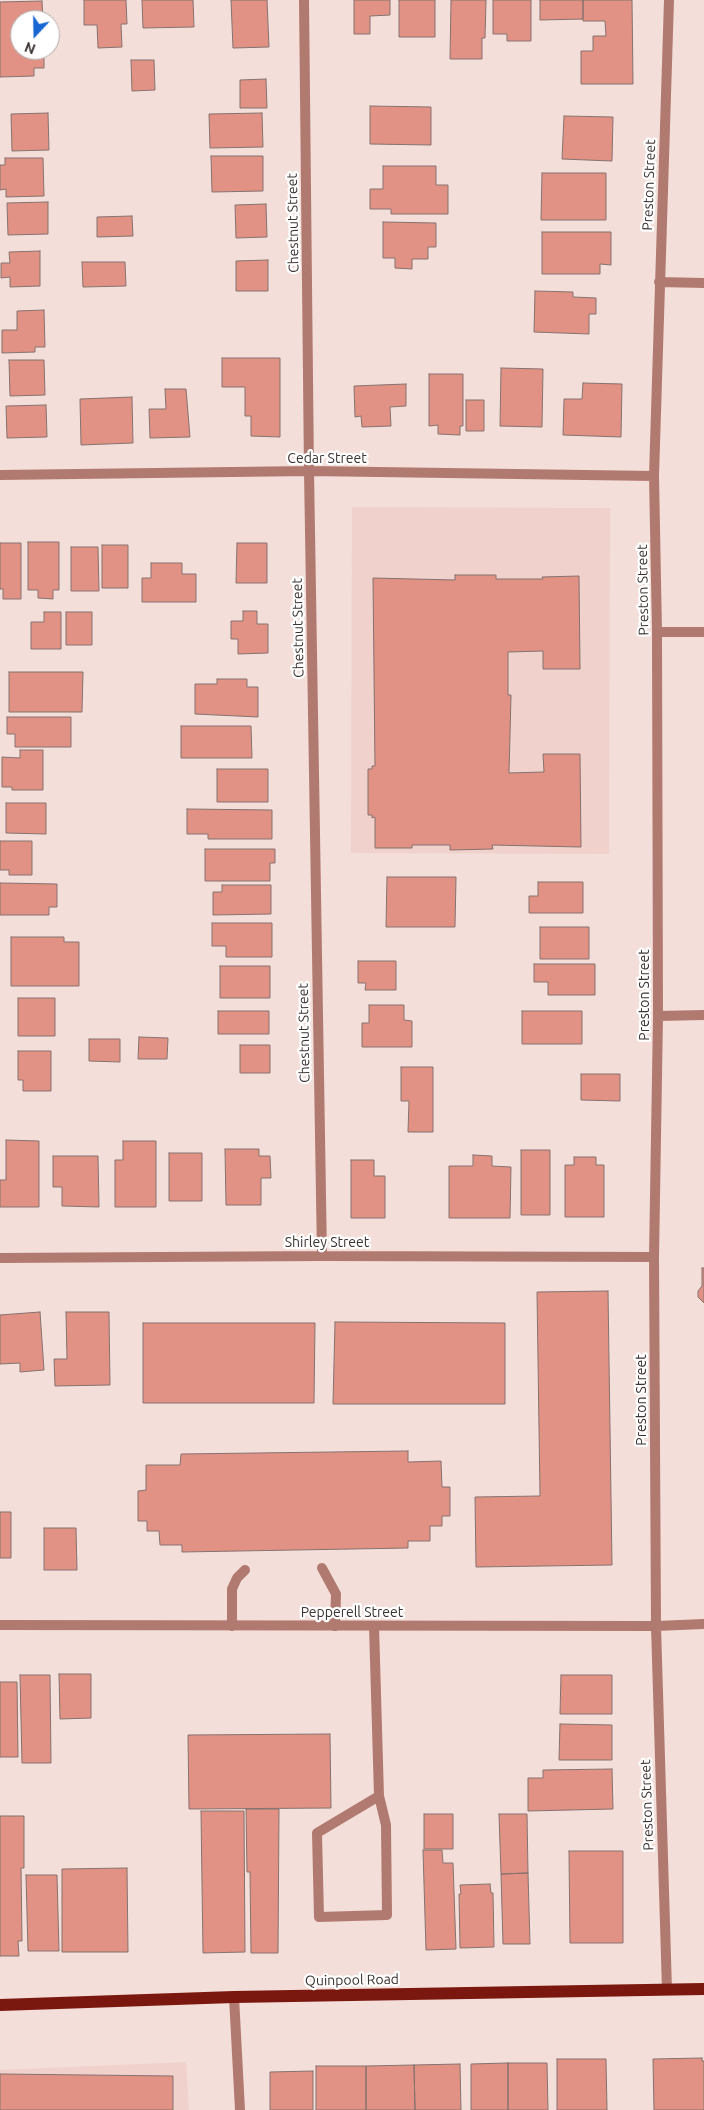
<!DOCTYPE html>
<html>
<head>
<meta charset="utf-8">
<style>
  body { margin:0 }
  #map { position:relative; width:704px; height:2110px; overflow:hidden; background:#f4ded9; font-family:Ubuntu,sans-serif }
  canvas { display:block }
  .north { position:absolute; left:10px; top:10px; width:50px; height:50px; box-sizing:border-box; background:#fff; border:1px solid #b1adad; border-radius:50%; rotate:201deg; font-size:14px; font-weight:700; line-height:20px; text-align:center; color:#3b3231 }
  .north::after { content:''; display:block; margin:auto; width:18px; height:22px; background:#1866d1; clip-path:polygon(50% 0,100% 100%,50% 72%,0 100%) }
</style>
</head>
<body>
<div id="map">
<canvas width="704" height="2110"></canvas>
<div class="north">N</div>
</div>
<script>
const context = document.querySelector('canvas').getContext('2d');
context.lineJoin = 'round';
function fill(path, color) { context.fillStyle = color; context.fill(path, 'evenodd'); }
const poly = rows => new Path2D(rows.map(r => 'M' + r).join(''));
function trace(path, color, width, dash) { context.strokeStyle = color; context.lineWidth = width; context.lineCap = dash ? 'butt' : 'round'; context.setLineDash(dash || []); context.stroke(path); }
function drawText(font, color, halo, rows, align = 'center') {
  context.font = font + ' Ubuntu,sans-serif'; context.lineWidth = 4.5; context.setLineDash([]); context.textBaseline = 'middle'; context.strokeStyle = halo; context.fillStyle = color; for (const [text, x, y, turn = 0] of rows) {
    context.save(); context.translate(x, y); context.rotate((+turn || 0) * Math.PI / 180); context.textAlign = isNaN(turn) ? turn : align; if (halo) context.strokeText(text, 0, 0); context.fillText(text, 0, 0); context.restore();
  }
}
fill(poly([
  [352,507,610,508,609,854,351,853],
  [186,2062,189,2110,0,2110,0,2070]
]), '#f0d1cb');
const building = poly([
  [84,0,126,0,127,24,121,24,122,47,98,48,97,25,84,25,84,0],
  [142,0,193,0,194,27,143,28,142,0],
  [231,0,267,0,269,47,233,48,231,0],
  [354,0,390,0,390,15,370,16,370,34,354,34,354,0],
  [399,0,435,0,435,37,399,37,399,0],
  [451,0,486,0,485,38,482,38,482,59,450,59,451,0],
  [493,0,531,0,531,41,507,41,507,34,493,34,493,0],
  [540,0,583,0,583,19,540,20,540,0],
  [583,0,632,0,633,84,581,84,581,51,593,51,593,36,606,36,605,21,583,21,583,0],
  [42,1,43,20,20,20,20,50,44,50,44,68,34,68,34,76,0,77,0,2,42,1],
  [131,60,154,60,155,90,132,91,131,60],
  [266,79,267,108,240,108,240,80,266,79],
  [370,106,431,107,431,145,370,144,370,106],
  [48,113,49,150,12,151,11,114,48,113],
  [262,113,263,147,210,148,209,114,262,113],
  [564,116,613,117,612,161,562,159,564,116],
  [211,156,263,156,263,191,212,192,211,156],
  [5,158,43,158,44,196,6,197,6,189,0,190,0,165,5,165,5,158],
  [383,166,436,166,436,185,448,185,448,214,391,214,391,209,370,209,370,189,383,189,383,166],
  [542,173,606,173,606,220,541,220,542,173],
  [48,202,48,234,8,235,7,203,48,202],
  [266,204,267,237,236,238,235,205,266,204],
  [132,216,133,236,97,237,97,217,132,216],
  [383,222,436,223,436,247,428,247,428,259,412,259,412,269,395,268,395,258,383,258,383,222],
  [542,232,611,232,611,265,600,264,600,274,542,274,542,232],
  [40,251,40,286,10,287,10,277,1,278,1,263,10,263,9,252,40,251],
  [268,260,268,291,236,291,236,261,268,260],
  [82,262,125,262,126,286,83,287,82,262],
  [535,291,573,292,573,297,596,298,596,314,589,314,589,334,534,332,535,291],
  [44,310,45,347,35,347,35,352,2,353,2,330,17,330,17,311,44,310],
  [222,358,280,358,280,437,251,436,251,416,245,416,245,387,222,387,222,358],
  [9,360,44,360,45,395,10,396,9,360],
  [501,368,543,369,542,427,500,426,501,368],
  [429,374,463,374,463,426,460,426,460,435,438,434,438,425,429,426,429,374],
  [583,383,622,384,621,437,563,435,564,399,582,399,583,383],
  [406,384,406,406,390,407,391,426,362,427,361,416,355,417,354,386,406,384],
  [165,389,186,389,190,437,150,438,149,409,166,409,165,389],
  [132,397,133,443,81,445,80,399,132,397],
  [466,400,484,400,484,431,466,431,466,400],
  [46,405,47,437,7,438,6,406,46,405],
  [28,542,59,542,59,590,53,590,53,599,38,598,38,590,28,590,28,542],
  [0,543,21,543,21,599,3,599,3,589,0,589,0,543],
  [237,543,267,543,267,583,236,583,237,543],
  [102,545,128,545,128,588,102,588,102,545],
  [71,547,98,547,99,591,71,591,71,547],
  [151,563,182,563,182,574,196,574,196,602,142,602,142,578,151,578,151,563],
  [455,575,496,575,496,579,543,579,542,577,579,576,580,669,543,669,543,651,508,652,508,695,511,695,509,773,544,772,543,754,580,754,581,847,492,845,493,849,450,850,450,845,412,845,412,848,375,848,375,817,372,818,372,815,368,815,368,769,372,769,372,766,375,766,373,578,455,580,455,575],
  [243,611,257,611,257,624,268,624,268,653,238,654,238,639,231,639,231,621,243,621,243,611],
  [44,612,61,612,61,649,31,649,31,622,44,622,44,612],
  [66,612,92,612,92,645,66,645,66,612],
  [9,672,83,672,82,712,9,712,9,672],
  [217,679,247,679,247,687,258,687,258,717,195,714,195,684,217,684,217,679],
  [7,717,71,717,71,747,15,747,15,734,7,734,7,717],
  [181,726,251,726,252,758,181,758,181,726],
  [20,750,43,750,43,790,12,790,12,787,2,787,2,757,20,758,20,750],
  [217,769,268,769,268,802,217,802,217,769],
  [6,803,46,803,46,834,6,833,6,803],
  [187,809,272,810,272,839,208,839,208,834,187,834,187,809],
  [0,841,32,841,32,875,9,875,9,870,0,870,0,841],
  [205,849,275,849,275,863,270,863,270,881,205,881,205,849],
  [387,877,456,877,455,927,386,927,387,877],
  [538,882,583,882,583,913,529,913,529,896,538,896,538,882],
  [0,883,57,884,57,907,49,907,49,915,0,915,0,883],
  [222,885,271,885,271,914,213,915,213,892,222,892,222,885],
  [212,923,272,923,272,957,226,957,226,946,212,946,212,923],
  [540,927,589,927,589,959,540,959,540,927],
  [11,937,64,937,64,942,79,942,79,986,11,986,11,937],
  [358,961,396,961,396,990,365,990,366,983,358,983,358,961],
  [534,964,595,964,595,995,548,995,548,982,534,982,534,964],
  [220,966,270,966,270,998,220,998,220,966],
  [18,998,55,998,55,1036,18,1036,18,998],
  [369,1005,404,1005,404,1020,412,1021,412,1047,362,1047,362,1023,369,1023,369,1005],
  [218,1011,269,1011,269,1034,218,1034,218,1011],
  [522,1011,582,1011,582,1044,522,1044,522,1011],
  [139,1037,168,1038,167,1059,138,1059,139,1037],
  [89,1039,120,1039,120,1062,89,1061,89,1039],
  [240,1045,270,1045,270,1073,240,1073,240,1045],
  [18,1051,51,1051,51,1091,23,1091,23,1080,18,1080,18,1051],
  [401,1067,433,1067,433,1132,408,1132,409,1101,401,1101,401,1067],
  [581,1074,620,1074,620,1101,581,1100,581,1074],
  [6,1140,39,1141,39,1207,0,1207,0,1180,6,1180,6,1140],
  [123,1141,156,1141,156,1207,115,1207,115,1160,123,1160,123,1141],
  [225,1149,259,1149,259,1156,270,1156,271,1178,261,1178,261,1205,226,1205,225,1149],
  [521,1150,550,1150,550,1215,521,1215,521,1150],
  [169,1153,202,1153,202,1201,169,1201,169,1153],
  [473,1155,492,1156,492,1166,511,1167,510,1218,449,1218,449,1166,473,1166,473,1155],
  [53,1156,98,1156,99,1207,62,1206,62,1187,53,1187,53,1156],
  [574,1157,596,1157,596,1165,604,1165,604,1217,565,1217,565,1165,574,1165,574,1157],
  [351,1160,374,1160,374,1176,385,1176,385,1218,351,1218,351,1160],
  [702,1268,704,1268,704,1303,698,1297,698,1291,702,1286,702,1268],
  [608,1291,612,1565,476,1567,475,1497,540,1496,537,1292,608,1291],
  [40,1312,44,1370,20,1372,20,1363,0,1364,0,1315,40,1312],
  [66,1312,109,1312,110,1385,55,1386,54,1359,67,1359,66,1312],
  [335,1322,505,1323,505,1404,333,1404,335,1322],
  [143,1323,315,1323,314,1403,143,1403,143,1323],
  [408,1451,408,1462,441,1461,442,1487,450,1487,450,1516,442,1516,442,1526,430,1526,430,1541,408,1541,408,1548,182,1552,182,1545,160,1545,159,1531,147,1531,147,1521,138,1521,138,1491,146,1490,146,1465,180,1465,181,1454,408,1451],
  [0,1512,11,1512,11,1558,0,1558,0,1512],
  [44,1528,76,1528,77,1570,44,1570,44,1528],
  [59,1674,91,1674,91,1718,60,1719,59,1674],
  [20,1675,50,1675,51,1763,22,1763,20,1675],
  [561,1675,612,1675,612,1714,560,1714,561,1675],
  [0,1682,17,1682,18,1757,0,1757,0,1682],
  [560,1724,612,1725,612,1760,559,1760,560,1724],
  [330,1734,331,1808,189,1809,188,1735,330,1734],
  [612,1769,613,1809,528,1811,528,1778,543,1778,543,1770,612,1769],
  [246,1809,279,1809,278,1953,251,1953,250,1872,247,1872,246,1809],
  [201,1811,244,1811,245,1952,203,1953,201,1811],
  [424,1814,453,1814,453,1849,424,1849,424,1814],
  [499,1814,527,1814,528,1873,501,1874,499,1814],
  [0,1816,24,1816,24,1868,21,1868,22,1941,18,1941,19,1956,0,1956,0,1816],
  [423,1850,442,1850,443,1863,453,1863,456,1949,426,1950,423,1850],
  [569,1851,623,1851,623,1943,570,1943,569,1851],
  [127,1868,128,1952,62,1952,62,1869,127,1868],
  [528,1873,530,1944,503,1944,501,1874,528,1873],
  [26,1875,57,1875,59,1951,28,1951,26,1875],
  [490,1884,491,1893,493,1893,494,1947,460,1948,459,1894,461,1894,460,1885,490,1884],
  [702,2058,702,2061,704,2061,704,2110,654,2110,653,2059,702,2058],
  [557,2059,606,2059,607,2110,557,2110,557,2059],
  [508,2063,508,2110,471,2110,471,2064,508,2063],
  [508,2063,547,2063,548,2110,508,2110,508,2063],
  [460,2064,461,2110,415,2110,414,2065,460,2064],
  [414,2065,415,2110,366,2110,366,2066,414,2065],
  [316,2066,366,2066,366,2110,316,2110,316,2066],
  [313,2071,313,2110,270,2110,270,2072,313,2071],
  [0,2074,173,2076,173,2110,0,2110,0,2074]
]);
fill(building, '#e19285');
trace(building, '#86726e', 1);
trace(poly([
  [322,1568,336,1594,335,1626],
  [232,1626,232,1589,237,1578,245,1570],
  [374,1626,379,1796,386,1825,387,1915,319,1917,317,1833,379,1796]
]), '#b17a70', 10);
trace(poly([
  [304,0,309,471,322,1256],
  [659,282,704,283],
  [0,475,309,471,654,476],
  [657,632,704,632],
  [658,1016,704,1015],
  [0,1258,322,1256,654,1257],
  [0,1625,656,1626,704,1624],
  [667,1990,656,1626,654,1257,658,1016,657,632,654,476,669,0],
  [234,1997,240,2110]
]), '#b17a70', 10);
trace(poly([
  [0,2005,234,1997,704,1989]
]), '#7a170e', 12);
drawText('14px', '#3b3231', '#fff', [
  ["Preston Street",649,185,-88],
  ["Chestnut Street",293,223,-91],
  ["Cedar Street",327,458],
  ["Preston Street",643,590,-91],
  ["Chestnut Street",298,628,-91],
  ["Preston Street",644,995,-90],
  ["Chestnut Street",304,1033,-91],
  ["Shirley Street",327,1242],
  ["Preston Street",641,1400,-90],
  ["Pepperell Street",352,1612],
  ["Preston Street",647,1805,-92],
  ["Quinpool Road",352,1980,-1]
]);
</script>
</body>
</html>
